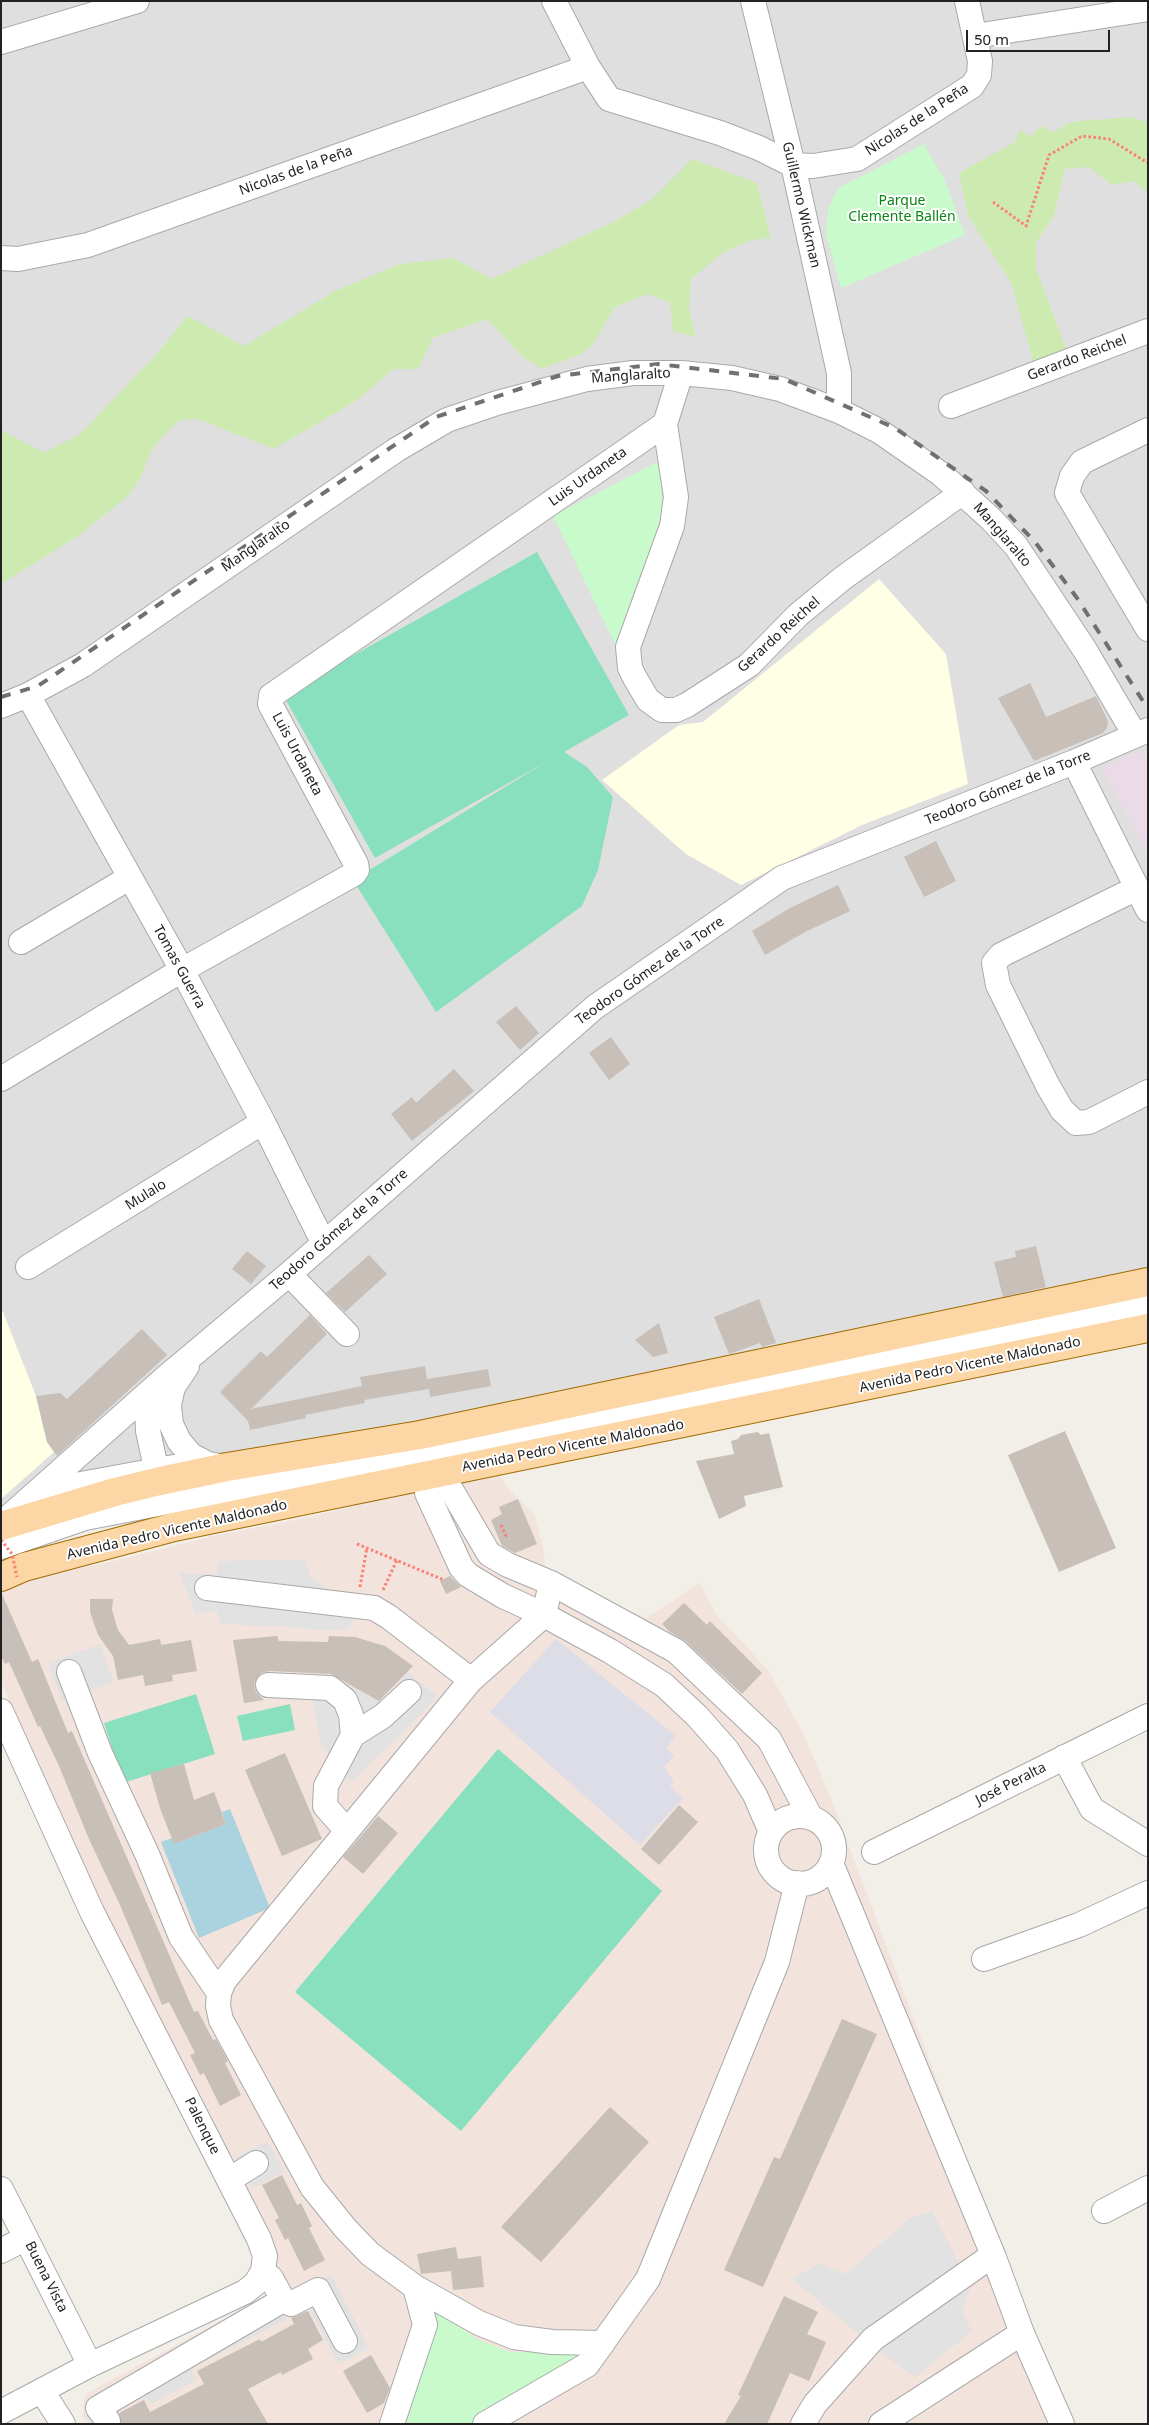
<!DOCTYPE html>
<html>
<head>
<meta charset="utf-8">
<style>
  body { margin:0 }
  #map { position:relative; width:1149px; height:2425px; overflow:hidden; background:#f2efe9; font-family:"Noto Sans",sans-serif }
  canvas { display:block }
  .frame { position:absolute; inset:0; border:2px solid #222; pointer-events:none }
  .scale { position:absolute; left:966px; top:30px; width:144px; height:22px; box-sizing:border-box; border:2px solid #222; border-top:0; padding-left:6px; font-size:15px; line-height:18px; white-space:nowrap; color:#222; -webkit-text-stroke:4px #fff; paint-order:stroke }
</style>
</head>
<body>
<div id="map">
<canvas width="1149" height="2425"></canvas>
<div class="frame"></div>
<div class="scale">50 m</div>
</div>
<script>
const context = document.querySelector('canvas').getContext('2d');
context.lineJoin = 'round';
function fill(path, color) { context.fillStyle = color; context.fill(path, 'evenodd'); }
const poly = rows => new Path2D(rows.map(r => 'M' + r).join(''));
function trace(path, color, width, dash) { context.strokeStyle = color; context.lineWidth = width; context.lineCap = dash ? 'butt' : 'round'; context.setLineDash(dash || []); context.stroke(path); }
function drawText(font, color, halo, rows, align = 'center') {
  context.font = font + ' "Noto Sans",sans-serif'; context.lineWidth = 4; context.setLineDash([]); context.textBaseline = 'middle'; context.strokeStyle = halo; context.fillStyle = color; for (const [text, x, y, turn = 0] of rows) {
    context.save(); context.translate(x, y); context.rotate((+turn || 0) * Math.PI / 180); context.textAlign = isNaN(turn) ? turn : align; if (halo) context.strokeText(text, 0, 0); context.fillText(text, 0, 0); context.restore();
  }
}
fill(poly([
  [1,1,1148,1,1148,1301,201,1464,1,1567]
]), '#e0dfdf');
fill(poly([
  [1140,751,1148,759,1148,855,1102,767]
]), '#ebdbe8');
fill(poly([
  [879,579,946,654,968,784,862,825,741,885,686,854,602,780,679,725,703,722],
  [3,1312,36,1396,47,1442,54,1452,1,1499,1,1313]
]), '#ffffe5');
fill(poly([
  [496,1470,506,1486,535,1516,544,1552,546,1574,646,1618,700,1583,716,1614,768,1670,802,1731,832,1801,1001,2250,1070,2424,87,2424,82,2417,85,2394,287,2285,98,1902,1,1682,1,1592,35,1577,110,1562,209,1537,310,1517]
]), '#f3e3dd');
fill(poly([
  [1129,117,1148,122,1148,193,1134,181,1112,185,1089,167,1065,169,1054,215,1036,243,1036,269,1068,354,1035,368,1011,282,968,216,959,173,1015,142,1020,129,1030,137,1042,126,1053,132,1071,122],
  [692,159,757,183,771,238,751,240,724,252,691,279,689,309,696,337,673,331,670,303,648,294,615,307,594,343,581,354,542,369,524,358,487,319,433,338,418,369,393,369,359,399,274,449,198,419,180,420,163,436,151,451,141,477,128,496,78,536,1,584,1,430,44,453,80,434,153,358,188,316,244,346,335,291,400,264,453,258,492,279,617,220,651,200]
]), '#cdebb0');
fill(poly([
  [924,144,945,181,965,235,841,288,826,235,828,209,838,188],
  [663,459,662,530,617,648,553,516],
  [433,2309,477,2339,510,2352,587,2353,471,2424,403,2424]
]), '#c8facc');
fill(poly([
  [537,552,629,715,564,752,587,767,613,797,598,870,582,906,436,1012,353,880,546,762,375,858,283,695],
  [196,1694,215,1754,123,1783,104,1723],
  [290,1704,295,1730,243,1741,237,1716],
  [498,1749,662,1891,461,2131,295,1992]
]), '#88e0be');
fill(poly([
  [305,1560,310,1576,329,1591,365,1596,349,1629,318,1630,291,1627,221,1624,217,1611,196,1614,179,1573,217,1574,219,1561],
  [100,1644,114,1682,62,1701,48,1663],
  [408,1672,438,1697,351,1783,321,1745,311,1692,333,1680,348,1683,383,1702],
  [267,2141,284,2171,253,2189,235,2158],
  [932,2211,971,2286,962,2311,972,2331,915,2377,884,2355,792,2279,820,2263,846,2274,910,2218],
  [331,2274,369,2348,338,2364,300,2290],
  [275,2299,286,2320,191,2368,196,2380,151,2404,146,2396,112,2412,117,2424,92,2424,87,2418,89,2398]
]), '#e2e2e2');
fill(poly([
  [556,1639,676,1736,666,1748,674,1756,664,1767,674,1782,670,1786,683,1798,640,1845,490,1712]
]), '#dddde8');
fill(poly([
  [230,1809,270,1908,199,1938,161,1842,172,1838,174,1844,226,1824,222,1812]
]), '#aad3df');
fill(poly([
  [1030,683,1046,717,1096,696,1108,721,1107,728,1103,733,1034,761,998,698],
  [936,841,956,881,924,897,904,857],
  [838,885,850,911,805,932,765,955,752,931,790,908],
  [516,1006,539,1033,520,1050,496,1022],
  [611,1037,630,1064,609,1080,589,1053],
  [454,1069,474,1091,412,1141,391,1114,412,1097,416,1103],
  [1036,1246,1046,1287,1003,1297,994,1262,1016,1257,1015,1251],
  [247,1251,266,1266,251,1284,232,1269],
  [369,1255,387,1274,345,1312,326,1293],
  [759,1299,776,1343,762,1347,760,1343,729,1354,714,1317],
  [310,1315,327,1334,251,1409,362,1386,360,1377,425,1366,427,1379,488,1369,491,1386,430,1397,429,1389,364,1400,365,1403,305,1415,306,1418,250,1430,248,1421,220,1392,261,1351,267,1357],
  [659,1323,668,1353,653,1357,635,1340],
  [142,1329,167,1355,57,1456,47,1442,36,1396,60,1393,67,1399],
  [1065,1431,1116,1548,1059,1572,1008,1455],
  [758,1432,761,1435,769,1433,783,1487,744,1496,746,1506,719,1519,696,1461,734,1454,731,1441,738,1439,741,1435],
  [518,1499,537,1544,515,1553,502,1546,491,1520,502,1514,499,1507],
  [450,1576,461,1587,446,1594,440,1581],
  [1,1592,32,1662,38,1659,68,1733,72,1731,194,2012,198,2011,213,2040,216,2039,228,2061,225,2063,241,2095,220,2106,204,2073,200,2075,190,2055,195,2053,169,2002,162,2005,120,1905,89,1839,59,1766,40,1726,38,1727,9,1662,5,1664,1,1656],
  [90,1599,113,1599,112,1610,118,1630,129,1645,160,1639,161,1645,191,1640,197,1671,172,1675,173,1681,145,1686,143,1675,118,1680,113,1656,98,1635,90,1612],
  [684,1603,707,1625,710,1621,762,1673,742,1694,685,1641,670,1632,662,1624],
  [277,1636,279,1641,328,1642,329,1636,355,1637,385,1646,413,1666,379,1701,331,1674,269,1671,261,1673,254,1684,256,1692,264,1700,244,1703,233,1640],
  [285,1753,322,1839,282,1856,245,1770],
  [184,1764,194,1800,214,1792,226,1824,174,1844,160,1808,150,1773],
  [679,1805,698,1822,659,1865,641,1849],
  [378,1816,398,1833,363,1874,343,1857],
  [842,2019,877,2034,763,2287,724,2270,774,2157,780,2159],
  [610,2107,649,2142,541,2262,501,2227],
  [282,2175,297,2205,301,2203,312,2226,309,2228,325,2260,304,2271,288,2238,285,2240,275,2220,279,2218,262,2185],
  [456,2247,458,2259,481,2256,484,2287,453,2290,451,2271,421,2274,417,2254],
  [784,2296,818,2312,807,2334,826,2342,809,2381,790,2373,767,2424,724,2424,741,2396,738,2395],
  [308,2311,323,2340,308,2349,313,2359,282,2375,281,2372,248,2389,268,2424,121,2424,119,2413,144,2400,150,2412,204,2384,197,2371,260,2339,261,2342,294,2324,291,2318],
  [371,2355,390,2388,384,2403,367,2413,343,2371]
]), '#c7bfb8');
const minor = poly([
  [554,1,588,67,609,99,720,133,759,148,793,165,813,166,857,159,972,86,979,75,980,61,967,1],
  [753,1,793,165,839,373,839,411],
  [975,36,1148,9],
  [1,42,137,1],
  [1,258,18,259,88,245,588,67],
  [681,373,665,424,676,497,672,526,628,647,630,668,635,678,648,700,662,710,676,710,687,705,749,665,798,615,843,578,963,492],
  [951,406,1148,331],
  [1148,430,1082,462,1072,476,1067,493,1148,629],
  [28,695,182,970,263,1122,323,1242],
  [1,706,28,695,83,665,396,450,447,420,497,403,587,379,633,373,681,373,732,378,780,389,839,411,879,431,941,474,991,519,1016,546,1085,650,1135,735],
  [1074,762,1148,910],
  [1137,888,1001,955,994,963,998,985,1048,1086,1062,1110,1076,1123,1089,1122,1148,1092],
  [21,942,129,878],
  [1,1079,182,970,354,874,357,870,356,864,270,704,271,696,665,424],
  [28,1267,263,1122],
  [289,1274,347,1334],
  [187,1366,173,1387,169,1405,171,1424,179,1441,191,1455,208,1464,227,1467],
  [425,1458,429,1475,427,1493,461,1567,468,1575,503,1596,544,1615,610,1651,664,1685,697,1716,727,1750,755,1795,771,1832],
  [156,1468,148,1431,147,1408,159,1388],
  [429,1475,449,1486,489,1554,508,1565,551,1583,676,1651,769,1739,811,1818],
  [37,1492,174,1467],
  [1,1524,165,1378,289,1274,595,1007,782,878,1074,762,1148,730],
  [1,1547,85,1518,424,1453,1148,1307],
  [551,1583,544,1615,471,1680,224,1981,219,1993,218,2006,221,2020,312,2187,345,2228,370,2254,415,2287,479,2323,514,2337,552,2342,603,2343],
  [207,1588,374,1608,389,1617,471,1680],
  [69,1672,100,1753,147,1854,181,1937,219,1993],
  [268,1685,330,1688,345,1700,351,1715,353,1735],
  [1,1711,92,1912,259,2239,265,2256,263,2271,256,2283,245,2292,90,2365,1,2412],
  [1064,1757,1092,1809,1148,1844],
  '766 1850a34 34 0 1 1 68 0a34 34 0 1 1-68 0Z',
  [347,1831,325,1806,326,1786,353,1735,383,1716,409,1692],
  [874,1852,1148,1716],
  [831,1863,993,2255,1022,2333,1062,2424],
  [984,1959,1079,1925,1148,1893],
  [229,2180,256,2163],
  [1,2189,90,2365],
  [1104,2211,1148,2188],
  [1,2251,26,2238],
  [283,2300,291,2304,318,2290,345,2341],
  [42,2391,63,2424],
  [108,2421,98,2408,283,2300,271,2278,263,2271],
  [392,2424,425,2325,415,2287],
  [485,2424,587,2365,648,2279,777,1962,797,1883],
  [803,2424,815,2404,873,2339,993,2255],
  [881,2424,1022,2333]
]);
const major = poly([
  [1,1526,115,1492,160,1481,227,1467,420,1435,1148,1282],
  [1,1577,24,1567,174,1527,1148,1328]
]);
trace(minor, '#a9a9a9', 26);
trace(major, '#a06b00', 30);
trace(poly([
  [993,202,1026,226,1049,155,1082,136,1109,139,1148,163],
  [501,1525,506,1536,504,1537],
  [357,1544,444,1580],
  [360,1587,367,1547],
  [383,1590,397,1560]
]), '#fa8072', 3, [2.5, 2.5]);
trace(minor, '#fff', 24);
trace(major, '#fcd6a4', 28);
trace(poly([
  [1,697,38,686,436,417,558,376,658,364,784,379,895,428,986,491,1035,542,1077,598,1148,709]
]), '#707070', 4, [10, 10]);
trace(poly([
  [1,1540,12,1554,17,1577]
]), '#fa8072', 3, [2.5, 2.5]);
drawText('14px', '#222', '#fff', [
  ["Nicolas de la Peña",917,120,-33],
  ["Nicolas de la Peña",296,171,-20],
  ["Guillermo Wickman",801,205,77],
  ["Gerardo Reichel",1077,358,-21],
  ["Manglaralto",631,376,-4],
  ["Luis Urdaneta",588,477,-35],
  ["Manglaralto",1002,535,49],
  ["Manglaralto",256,546,-35],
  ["Gerardo Reichel",779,635,-42],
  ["Luis Urdaneta",297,754,62],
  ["Teodoro Gómez de la Torre",1008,788,-22],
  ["Tomas Guerra",179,967,61],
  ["Teodoro Gómez de la Torre",650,971,-35],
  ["Mulalo",146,1195,-32],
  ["Teodoro Gómez de la Torre",339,1230,-41],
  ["Avenida Pedro Vicente Maldonado",970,1365,-12],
  ["Avenida Pedro Vicente Maldonado",573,1446,-11],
  ["Avenida Pedro Vicente Maldonado",177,1530,-13],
  ["José Peralta",1011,1784,-27],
  ["Palenque",202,2126,63],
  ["Buena Vista",46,2277,63]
]);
drawText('14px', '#0c8416', '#fff', [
  ["Parque",902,201],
  ["Clemente Ballén",902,217]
]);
</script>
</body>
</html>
